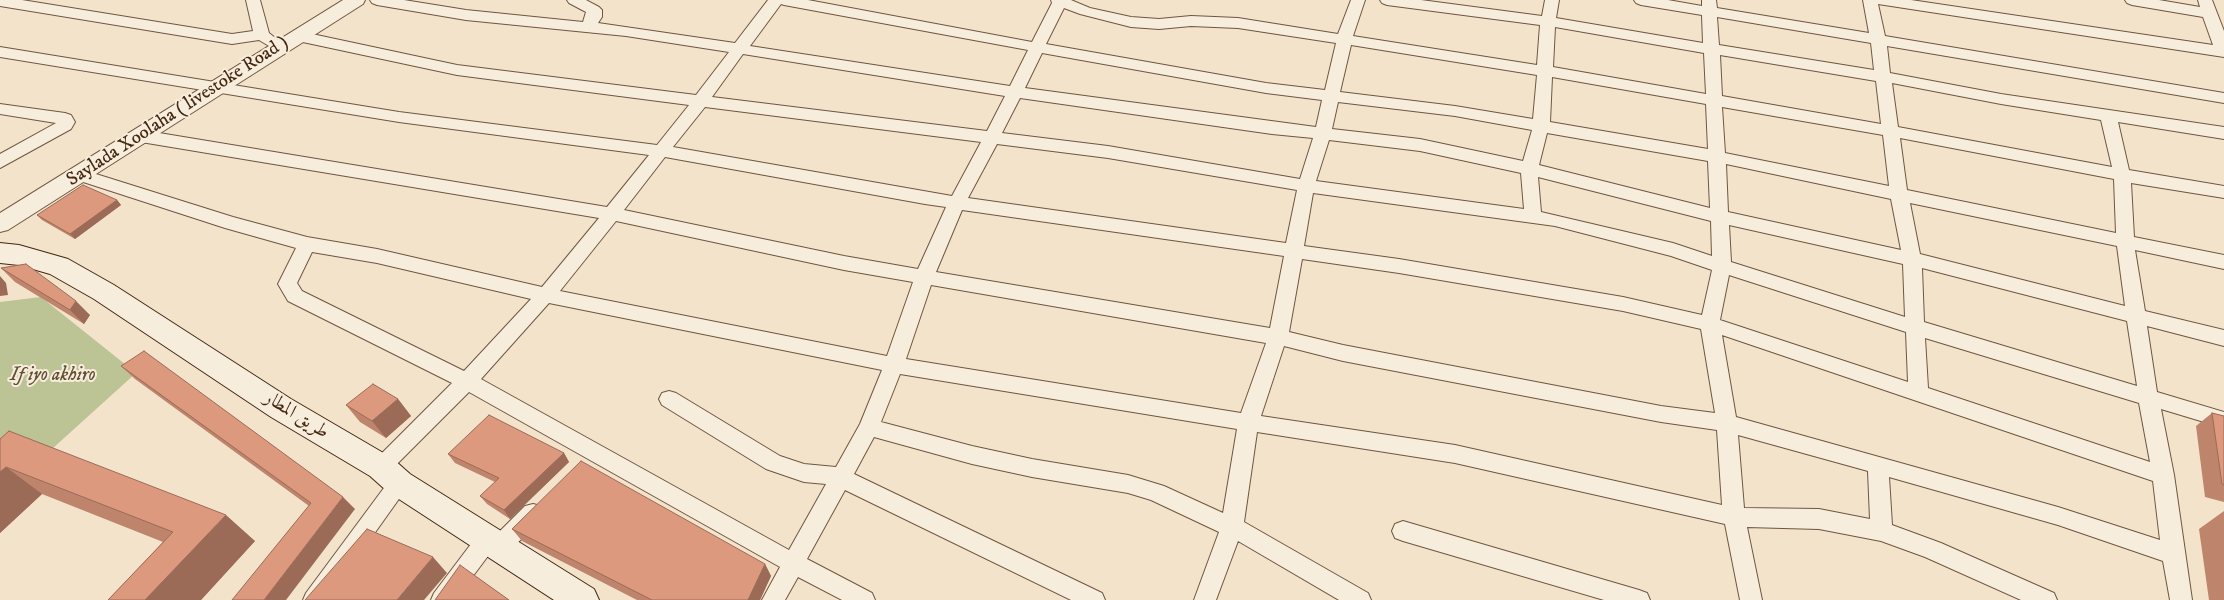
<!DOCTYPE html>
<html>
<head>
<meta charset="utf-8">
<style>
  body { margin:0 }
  canvas { display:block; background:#f2e3ca }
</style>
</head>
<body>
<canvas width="2224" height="600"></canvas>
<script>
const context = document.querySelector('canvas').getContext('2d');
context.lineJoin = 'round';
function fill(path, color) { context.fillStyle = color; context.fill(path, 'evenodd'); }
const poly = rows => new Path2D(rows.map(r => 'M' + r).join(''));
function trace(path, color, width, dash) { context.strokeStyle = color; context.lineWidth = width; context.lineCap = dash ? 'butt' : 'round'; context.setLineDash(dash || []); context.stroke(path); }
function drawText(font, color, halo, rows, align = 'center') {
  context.font = font + ' "IM FELL DW Pica",Amiri,serif'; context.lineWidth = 4; context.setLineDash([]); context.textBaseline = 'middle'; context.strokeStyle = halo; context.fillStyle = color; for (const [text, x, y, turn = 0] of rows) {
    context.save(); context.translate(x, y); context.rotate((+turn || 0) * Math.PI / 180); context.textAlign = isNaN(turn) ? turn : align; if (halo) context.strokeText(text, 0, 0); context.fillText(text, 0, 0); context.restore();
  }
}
fill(poly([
  [41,297,136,373,0,496,0,302]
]), '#bcc395');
const minor = poly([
  [0,0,22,0,232,34,253,31,246,0,260,0,269,33,287,47,284,50,279,52,259,40,232,44,0,6,0,0],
  [370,0,404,0,466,10,583,22,586,12,569,3,567,0,586,0,599,7,602,10,602,17,598,23,735,43,768,0,808,0,1032,42,1052,3,1051,0,1071,0,1090,8,1131,17,1159,19,1191,16,1238,18,1338,34,1351,0,1365,0,1353,36,1537,65,1540,25,1387,5,1382,3,1380,0,1421,0,1542,16,1545,0,1559,0,1556,18,1703,43,1702,15,1641,5,1636,3,1634,0,1668,0,1702,6,1702,0,1716,0,1717,8,1869,33,1863,0,1911,0,2213,45,2203,17,2132,5,2127,3,2125,0,2159,0,2200,7,2198,0,2212,0,2224,31,2224,57,1878,4,1885,36,2224,93,2224,103,1887,46,1890,73,2001,94,2224,127,2224,139,2118,122,2129,170,2224,186,2224,198,2131,183,2134,237,2224,255,2224,269,2135,250,2145,311,2224,330,2224,346,2147,326,2157,392,2224,412,2224,428,2161,409,2174,475,2192,600,2170,600,2163,561,2058,525,1889,477,1892,525,1941,543,2054,593,2057,600,2021,600,1925,557,1881,541,1819,529,1747,527,1762,600,1740,600,1725,524,1455,463,1257,432,1244,522,1368,593,1371,600,1339,600,1238,541,1216,600,1194,600,1219,532,1151,500,1128,493,1032,477,972,464,874,437,854,474,1102,593,1105,600,1071,600,845,490,807,559,872,593,875,600,842,600,798,577,785,600,762,600,780,567,469,392,388,473,381,476,374,473,371,467,374,461,452,383,288,301,278,284,296,248,225,228,74,179,71,175,74,171,80,169,233,217,307,237,377,249,542,287,599,218,141,142,135,140,133,136,135,132,141,130,607,207,649,155,399,122,0,57,0,47,399,112,657,145,689,105,457,75,298,41,293,39,290,36,293,33,298,31,457,65,696,95,729,52,626,36,466,20,377,5,372,3,370,0],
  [781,4,784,5,1028,50,1010,86,750,46,781,4],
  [1064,8,1080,14,1131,27,1159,29,1191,26,1238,28,1336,43,1325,90,1266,83,1046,44,1064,8],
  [1717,17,1871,43,1874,70,1719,45,1717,17],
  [1555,27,1704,53,1706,94,1553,67,1555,27],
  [1351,45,1537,75,1533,119,1455,106,1340,92,1351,45],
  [1042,53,1266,93,1322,100,1316,127,1025,88,1042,53],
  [743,54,1005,96,987,131,712,97,743,54],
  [1720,55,1876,81,1881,124,1722,96,1720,55],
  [1552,77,1706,104,1708,149,1550,122,1552,77],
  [1892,83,2001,104,2101,120,2112,167,1898,127,1892,83],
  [1020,98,1272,134,1313,138,1300,179,1108,146,1002,133,1020,98],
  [1338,102,1455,116,1532,130,1523,161,1420,139,1332,129,1338,102],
  [705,107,981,142,952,196,673,147,705,107],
  [1722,107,1883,135,1889,186,1725,153,1722,107],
  [1547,133,1708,161,1710,208,1539,165,1547,133],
  [1900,138,2114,179,2116,233,1907,190,1900,138],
  [1329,140,1420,151,1521,173,1524,209,1316,181,1329,140],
  [997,144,1108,158,1297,190,1286,243,968,198,997,144],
  [665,157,925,204,946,207,918,269,844,256,624,210,665,157],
  [1726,164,1891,199,1901,250,1728,212,1726,164],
  [1538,177,1711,221,1712,256,1673,243,1541,212,1538,177],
  [1313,193,1555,226,1671,256,1712,270,1702,315,1623,297,1399,259,1304,246,1313,193],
  [1910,203,2117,246,2125,306,1920,254,1910,203],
  [962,210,1284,256,1270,328,936,272,962,210],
  [616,221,844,270,913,282,887,356,560,291,616,221],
  [1729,225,1903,264,1905,317,1731,262,1729,225],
  [312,252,377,263,531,299,464,371,302,291,297,283,312,252],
  [1302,259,1399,273,1623,311,1701,329,1715,413,1661,406,1343,345,1289,332,1302,259],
  [1922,268,2127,321,2137,386,1924,322,1922,268],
  [1729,275,1906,332,1908,382,1720,320,1729,275],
  [931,285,1266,343,1241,413,906,359,931,285],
  [549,303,882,370,860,424,836,467,804,464,780,456,676,393,669,391,662,393,659,399,662,405,766,469,804,482,826,484,789,550,481,379,549,303],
  [1722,335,2153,481,2160,540,2058,507,1736,417,1722,335],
  [1925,338,2139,403,2150,462,1928,388,1925,338],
  [1284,346,1343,361,1661,422,1717,430,1722,505,1455,445,1261,416,1284,346],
  [900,374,1237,429,1223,513,1164,486,1128,475,1032,459,972,446,881,422,900,374],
  [1738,435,1868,471,1870,519,1819,509,1744,508,1738,435],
  [0,104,65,113,71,115,75,122,71,129,0,168,0,154,56,123,0,114,0,104],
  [399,474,406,477,410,483,406,489,327,600,303,600,306,593,392,477,399,474],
  [533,504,541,506,544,513,541,520,507,553,499,556,491,552,455,600,431,600,434,593,480,532,488,529,497,534,525,506,533,504],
  [1403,521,1639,590,1647,593,1650,600,1604,600,1403,541,1395,538,1392,531,1395,524,1403,521]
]);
const tertiary = poly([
  [343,0,365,0,363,4,8,230,0,232,0,213,343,0]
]);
const secondary = poly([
  [0,243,19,245,68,259,114,285,291,399,392,458,410,474,594,589,599,600,554,600,388,492,370,476,271,417,94,299,50,274,19,265,0,263,0,243]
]);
trace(minor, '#70563f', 2);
trace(tertiary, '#70563f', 2);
trace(secondary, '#442711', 2);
fill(minor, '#f7eddd');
fill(tertiary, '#f7eddd');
fill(secondary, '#f7eddd');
fill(poly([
  [117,200,121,205,75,239,42,220,37,215],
  [1,268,90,315,84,324,15,282],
  [121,366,355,509,309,506,135,379],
  [398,399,411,416,386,438,360,422,346,405],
  [2212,413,2224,416,2224,502,2205,497,2196,426],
  [0,439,255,541,201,600,108,600,163,542,42,494,0,533],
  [564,453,569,462,510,519,487,504,480,496,495,482,455,463,448,454],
  [2224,511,2224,600,2209,600,2199,529],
  [512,529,765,564,771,576,760,600,637,600,522,541]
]), '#be846c');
fill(poly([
  [117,200,121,205,75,239,70,234],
  [0,276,6,283,8,295,0,296],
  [76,301,90,315,84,324,70,310],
  [398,399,411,416,386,438,372,421],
  [564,453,569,462,510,519,504,510],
  [6,467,42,494,0,533,0,472],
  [343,497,355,509,286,600,264,600],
  [226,515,255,541,201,600,145,600],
  [433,557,447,573,424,600,397,600],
  [765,564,771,576,760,600,748,600]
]), '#9b6b58');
const building = poly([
  [83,185,117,200,70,234,37,215,83,185],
  [26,264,76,301,70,310,1,268,26,264],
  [144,351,343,497,264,600,232,600,311,503,121,366,144,351],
  [373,384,398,399,372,421,346,405,373,384],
  [2212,413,2224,416,2224,485,2222,484,2212,413],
  [489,415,564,453,504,510,480,496,499,478,448,454,489,415],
  [9,431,226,515,145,600,108,600,173,532,6,467,0,472,0,439,9,431],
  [581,461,765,564,748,600,652,600,512,529,581,461],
  [367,529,433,557,397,600,305,600,367,529],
  [460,565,509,600,435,600,460,565]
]);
fill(building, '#dd997e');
trace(building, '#9b6b58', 1);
drawText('19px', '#442711', '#f7eddd', [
  ["Saylada Xoolaha ( livestoke Road )",178,112,-33],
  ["طريق المطار",296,416,32]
]);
drawText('italic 19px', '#624e32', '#f7eddd', [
  ["If iyo akhiro",53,376]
]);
</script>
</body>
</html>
